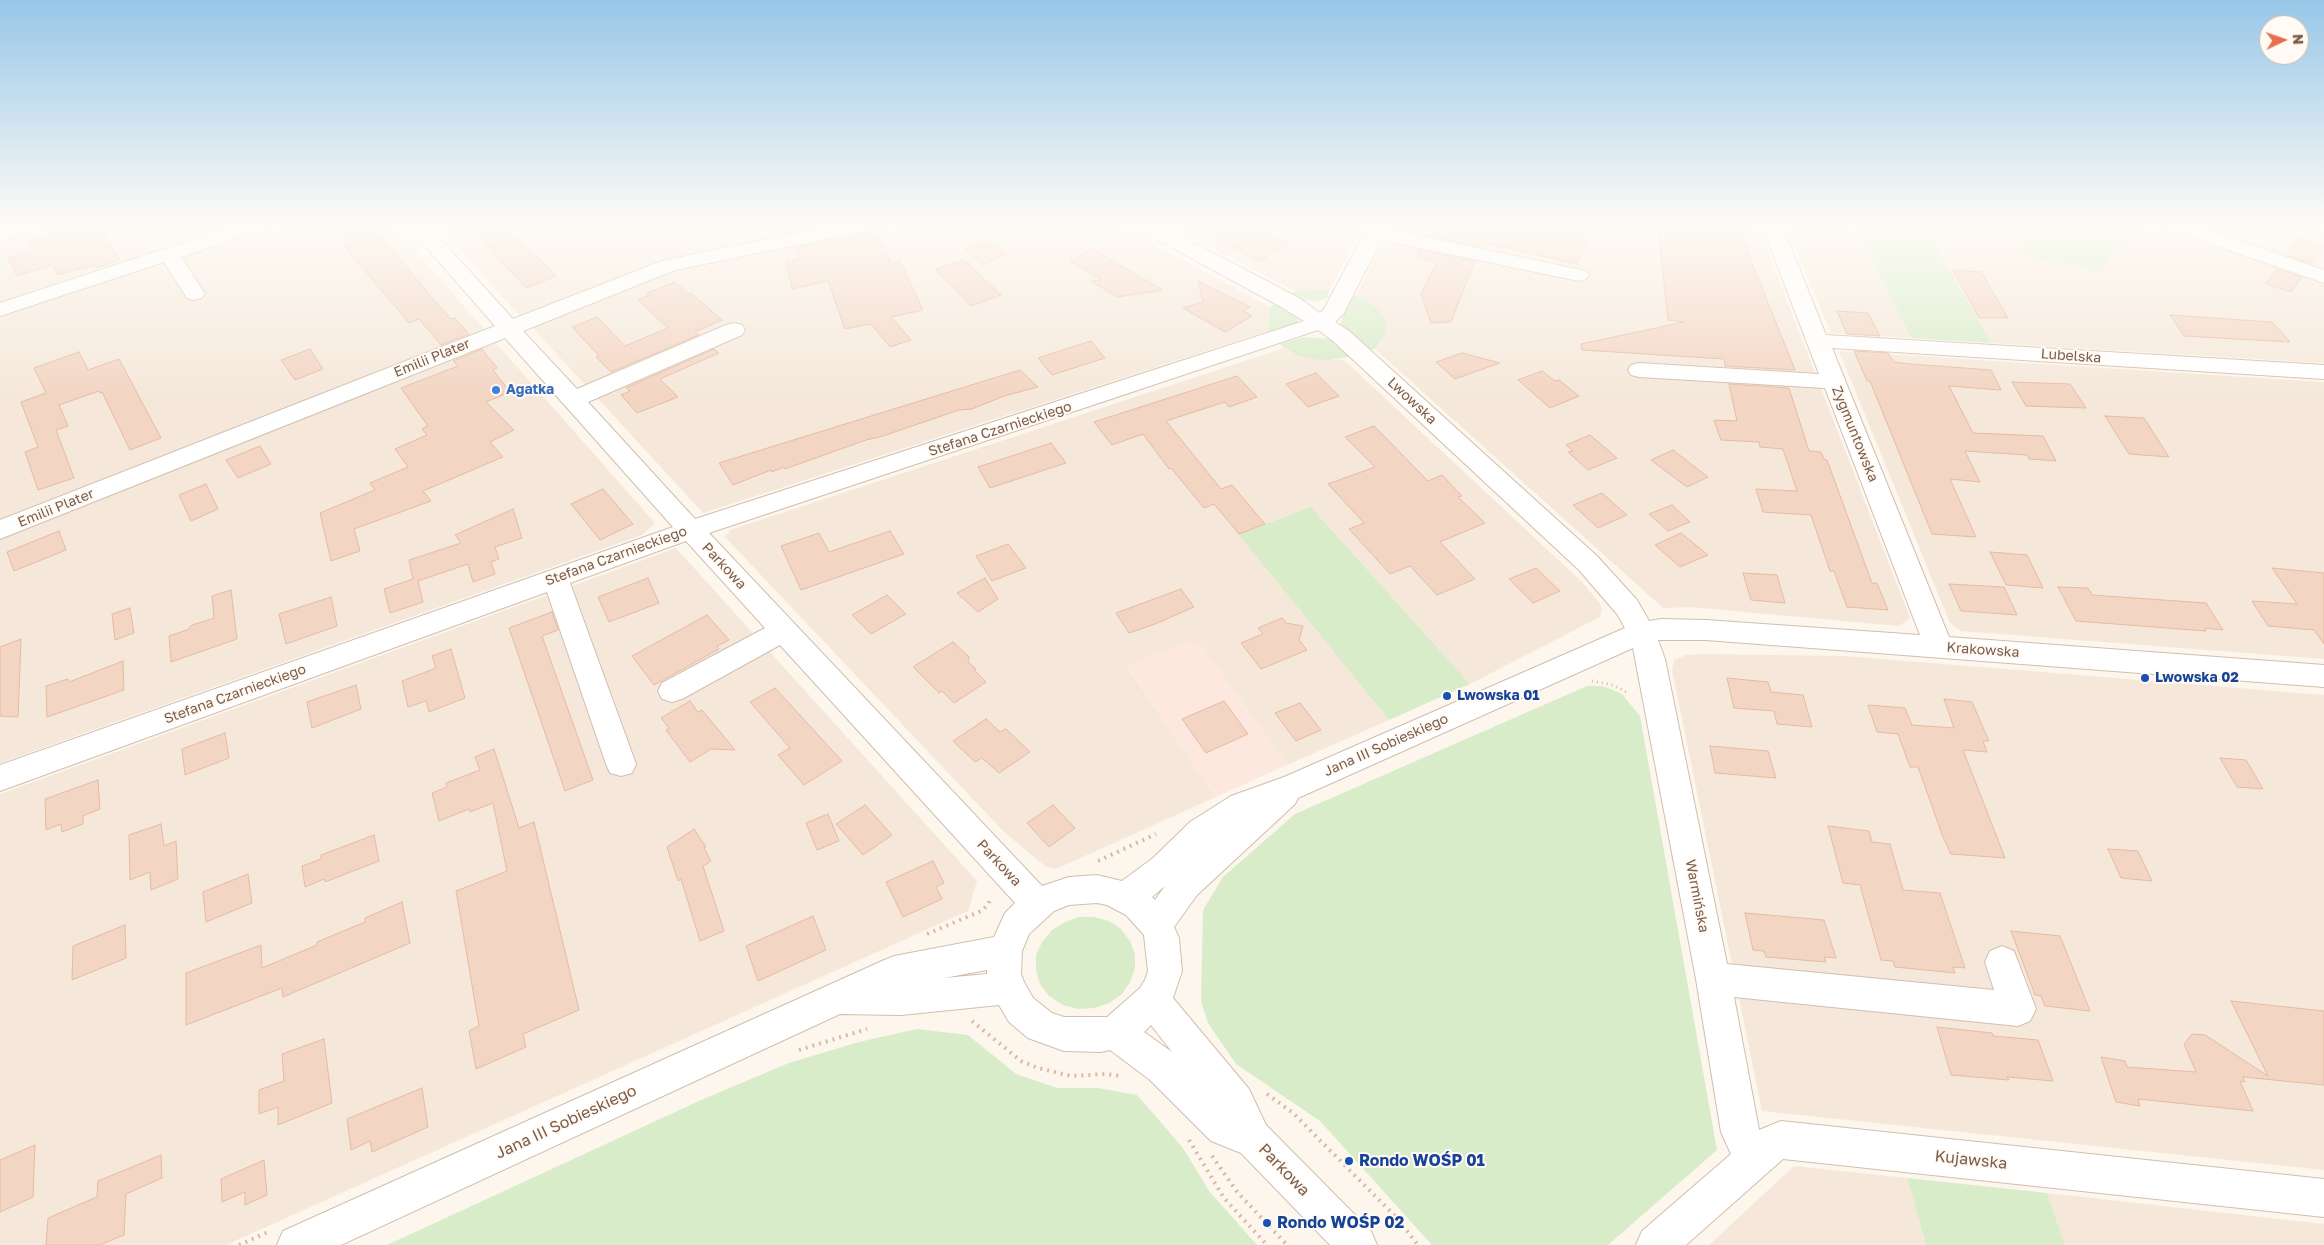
<!DOCTYPE html>
<html>
<head>
<meta charset="utf-8">
<style>
  body { margin:0 }
  #map { position:relative; width:2324px; height:1245px; overflow:hidden; background:#fdf6ec; font-family:"Golos Text",sans-serif }
  canvas { display:block }
  .north { position:absolute; left:2259px; top:15px; width:50px; height:50px; box-sizing:border-box; background:#fffaf3; border:1px solid #cabbb1; border-radius:50%; rotate:87deg; font-size:14px; font-weight:700; line-height:20px; text-align:center; color:#7a5c4d }
  .north::after { content:''; display:block; margin:auto; width:18px; height:22px; background:#e76f51; clip-path:polygon(50% 0,100% 100%,50% 72%,0 100%) }
</style>
</head>
<body>
<div id="map">
<canvas width="2324" height="1245"></canvas>
<div class="north">N</div>
</div>
<script>
const context = document.querySelector('canvas').getContext('2d');
context.lineJoin = 'round';
function fill(path, color) { context.fillStyle = color; context.fill(path, 'evenodd'); }
const poly = rows => new Path2D(rows.map(r => 'M' + r).join(''));
function trace(path, color, width, dash) { context.strokeStyle = color; context.lineWidth = width; context.lineCap = dash ? 'butt' : 'round'; context.setLineDash(dash || []); context.stroke(path); }
function drawText(font, color, halo, rows, align = 'center') {
  context.font = font + ' "Golos Text",sans-serif'; context.lineWidth = 4; context.setLineDash([]); context.textBaseline = 'middle'; context.strokeStyle = halo; context.fillStyle = color; for (const [text, x, y, turn = 0] of rows) {
    context.save(); context.translate(x, y); context.rotate((+turn || 0) * Math.PI / 180); context.textAlign = isNaN(turn) ? turn : align; if (halo) context.strokeText(text, 0, 0); context.fillText(text, 0, 0); context.restore();
  }
}
fill(poly([
  [61,223,247,223,0,303,0,242],
  [281,223,391,223,486,331,0,521,0,316],
  [436,223,848,223,667,259,521,317],
  [907,223,1115,223,1270,307,1268,331,703,513,532,327,677,270],
  [1163,223,1365,223,1330,289,1295,291],
  [1393,223,1485,223,1527,231,1531,223,1757,223,1910,618,1899,626,1689,607,1663,608,1375,349,1380,343,1365,299,1356,295],
  [1785,223,1855,223,1911,338,1831,333],
  [1947,223,2044,223,2013,254,2098,272,2141,223,2148,223,2324,284,2324,363,1991,343,1932,236],
  [2188,223,2324,223,2324,269],
  [495,342,655,523,642,535,0,763,0,539],
  [1284,348,1294,354,1330,360,1343,359,1582,582,1600,604,1602,610,1600,617,1470,684,1311,507,1238,534,1389,720,1287,765,1201,645,1127,666,1216,797,1056,869,1046,867,1004,832,725,537,730,530],
  [1839,351,2324,382,2324,659,1961,631,1950,623],
  [676,548,977,881,968,911,226,1245,0,1245,0,794],
  [1700,654,1845,656,2324,695,2324,1170,1762,1111,1672,670,1674,660,1686,655],
  [1794,1166,1907,1178,1926,1245,1709,1245],
  [2047,1193,2324,1224,2324,1245,2065,1245]
]), '#f5e8da');
fill(poly([
  [1187,642,1201,645,1287,765,1216,797,1127,665]
]), '#fde8e0');
fill(poly([
  [1855,223,1947,223,1932,237,1991,343,1911,338],
  [2044,223,2141,223,2099,272,2013,254],
  [1330,289,1327,298,1317,302,1307,300,1304,303,1288,296,1295,291],
  [1352,294,1365,299,1376,307,1385,320,1386,333,1375,349,1368,351,1340,324],
  [1276,303,1298,316,1298,322,1297,325,1270,335,1268,331,1270,307],
  [1304,337,1330,339,1352,356,1330,360,1312,359,1294,354,1280,344],
  [1311,507,1470,684,1389,720,1238,534],
  [1587,686,1603,686,1622,694,1640,716,1717,1150,1608,1245,1432,1245,1320,1121,1236,1064,1208,1023,1201,1001,1203,910,1223,877,1295,814],
  [1079,917,1094,917,1109,921,1121,929,1130,941,1135,954,1135,968,1130,982,1122,994,1109,1003,1095,1008,1078,1009,1063,1005,1049,996,1040,984,1036,970,1036,955,1042,942,1052,930,1065,922],
  [917,1029,968,1035,1016,1074,1057,1088,1098,1088,1137,1095,1183,1148,1209,1191,1257,1245,387,1245,701,1100,789,1063,859,1042],
  [1907,1178,2047,1193,2065,1245,1926,1245]
]), '#d8ecc9');
const building = poly([
  [87,223,98,223,120,260,96,268,95,265,58,275,53,265,17,276,7,258,33,250,28,241,87,223],
  [335,223,370,223,439,306,451,319,455,318,469,334,441,345,419,319,409,323,344,246,350,244,335,223],
  [791,223,838,223,793,232,791,223],
  [1186,223,1247,223,1290,244,1259,261,1186,223],
  [1431,223,1486,234,1487,223,1595,223,1577,264,1484,243,1485,235,1481,247,1426,235,1431,223],
  [504,224,556,276,526,288,476,234,504,224],
  [1658,228,1740,233,1795,370,1725,366,1724,359,1582,350,1581,344,1684,322,1668,320,1658,228],
  [876,231,891,263,900,261,923,310,891,317,911,340,890,347,871,324,845,329,828,281,792,289,786,261,799,259,797,247,876,231],
  [2298,238,2323,247,2311,264,2286,255,2298,238],
  [985,240,1007,253,983,265,965,249,985,240],
  [1092,249,1163,290,1117,297,1091,281,1102,280,1070,261,1092,249],
  [1420,250,1475,261,1451,322,1431,323,1421,294,1437,262,1416,257,1420,250],
  [964,260,1001,295,971,306,935,269,964,260],
  [2277,269,2302,277,2291,292,2266,284,2277,269],
  [1953,270,1981,272,2008,318,1979,318,1953,270],
  [1198,281,1250,307,1243,311,1252,316,1225,332,1183,308,1203,302,1198,281],
  [675,282,688,294,691,293,722,320,695,332,699,335,611,372,596,357,599,356,572,327,597,317,625,346,668,328,638,300,649,295,647,293,675,282],
  [1837,311,1868,313,1880,336,1847,334,1837,311],
  [2170,315,2272,322,2290,342,2184,336,2170,315],
  [1091,341,1105,358,1052,375,1038,358,1091,341],
  [310,349,323,369,295,380,281,360,310,349],
  [482,349,497,368,493,370,510,392,486,402,514,430,490,442,503,457,423,491,431,501,354,529,360,551,331,561,320,513,375,490,370,483,408,467,395,449,427,435,422,429,428,426,401,388,458,366,453,361,482,349],
  [714,349,719,353,660,379,678,397,637,413,621,395,630,391,626,388,714,349],
  [1854,351,1888,353,1894,362,1910,364,1991,370,2001,390,1949,386,1973,433,2043,436,2056,461,2029,459,2027,455,1965,451,1980,482,1950,479,1976,537,1932,534,1870,381,1867,381,1854,351],
  [79,352,88,370,119,359,161,438,130,450,102,392,100,393,99,391,59,405,68,426,56,430,74,478,38,490,25,452,38,447,21,402,46,393,34,368,79,352],
  [1462,353,1500,363,1455,379,1436,362,1462,353],
  [1020,370,1038,387,1004,396,972,409,959,410,880,437,866,440,785,469,784,467,772,472,771,470,733,485,719,463,1020,370],
  [1542,371,1555,381,1559,380,1579,396,1550,408,1518,380,1542,371],
  [1316,373,1339,396,1308,407,1286,384,1316,373],
  [1237,376,1257,397,1229,407,1225,402,1166,421,1221,489,1232,485,1265,524,1239,534,1214,504,1204,508,1171,468,1169,469,1143,434,1112,445,1094,422,1237,376],
  [2012,382,2070,384,2086,408,2026,406,2012,382],
  [1729,384,1789,388,1809,451,1821,452,1824,459,1827,460,1872,583,1877,583,1888,610,1847,607,1834,571,1830,571,1811,515,1763,512,1756,489,1797,491,1783,449,1760,447,1759,442,1721,440,1714,420,1737,421,1729,384],
  [2105,416,2144,418,2169,457,2129,454,2105,416],
  [1374,426,1428,481,1442,475,1462,496,1458,497,1485,523,1440,542,1475,579,1437,595,1410,566,1390,574,1349,529,1364,523,1328,484,1375,467,1345,437,1374,426],
  [1590,435,1617,458,1588,470,1568,452,1573,451,1566,445,1590,435],
  [1051,443,1066,463,990,488,978,467,1051,443],
  [260,446,271,464,238,478,226,460,260,446],
  [1673,450,1708,477,1687,487,1651,460,1673,450],
  [206,484,218,509,191,521,179,495,206,484],
  [603,489,633,524,600,540,571,504,603,489],
  [1602,493,1627,515,1598,528,1573,505,1602,493],
  [1672,505,1690,522,1668,531,1649,514,1672,505],
  [513,509,522,538,495,547,499,559,491,562,495,574,473,582,468,564,418,581,423,602,390,613,384,589,413,579,409,560,461,543,455,535,513,509],
  [59,531,66,550,14,571,7,552,59,531],
  [890,531,904,554,801,590,781,546,819,533,829,552,890,531],
  [1681,533,1708,555,1680,567,1655,545,1681,533],
  [1008,544,1026,568,992,581,976,556,1008,544],
  [1990,552,2027,555,2043,588,2006,585,1990,552],
  [1536,568,1560,591,1533,603,1509,579,1536,568],
  [2272,568,2324,573,2324,644,2314,630,2268,626,2252,601,2297,604,2272,568],
  [1743,573,1777,575,1785,603,1751,600,1743,573],
  [648,578,659,603,609,622,598,597,648,578],
  [985,578,998,599,978,612,957,593,985,578],
  [1949,584,2004,587,2017,615,1961,611,1949,584],
  [2058,587,2088,588,2092,595,2206,603,2223,630,2205,628,2206,631,2076,621,2058,587],
  [1181,589,1194,607,1155,624,1129,633,1116,613,1181,589],
  [231,590,237,639,171,662,169,636,187,630,192,625,214,618,212,596,231,590],
  [887,595,906,614,871,634,852,615,887,595],
  [331,597,337,626,286,644,279,614,331,597],
  [130,608,134,633,115,640,112,614,130,608],
  [552,612,558,630,542,636,593,780,565,791,509,628,552,612],
  [707,615,729,640,717,646,719,649,654,685,632,656,707,615],
  [1282,618,1286,623,1303,626,1299,640,1307,650,1261,669,1241,643,1263,634,1258,628,1282,618],
  [21,639,18,717,0,716,0,647,21,639],
  [953,642,969,657,968,662,976,669,974,670,986,682,954,703,942,691,939,693,913,667,953,642],
  [451,649,465,698,429,712,426,701,408,707,402,681,436,668,432,656,451,649],
  [123,661,124,690,47,717,46,686,68,679,69,682,123,661],
  [1727,678,1768,682,1771,692,1803,695,1812,727,1777,724,1774,711,1734,708,1727,678],
  [356,685,361,709,312,728,307,702,356,685],
  [775,688,842,761,804,785,778,755,790,748,750,702,775,688],
  [1944,699,1972,702,1989,741,1983,741,1987,752,1963,750,2005,858,1951,854,1943,837,1918,767,1910,767,1898,734,1877,732,1868,705,1905,708,1912,725,1954,728,1944,699],
  [690,701,698,712,702,710,735,750,711,749,690,762,666,730,669,728,661,718,690,701],
  [1224,701,1248,734,1206,753,1182,719,1224,701],
  [1300,703,1321,730,1296,741,1275,713,1300,703],
  [986,719,1000,732,1006,729,1030,752,999,773,982,758,975,762,953,741,986,719],
  [225,733,229,758,185,775,182,749,225,733],
  [1710,746,1768,751,1776,778,1715,773,1710,746],
  [494,749,519,828,534,822,579,1010,523,1034,526,1047,476,1069,469,1031,479,1026,456,891,507,871,493,803,470,812,469,809,439,821,432,793,447,787,446,783,480,770,475,757,494,749],
  [2220,758,2246,760,2263,789,2237,787,2220,758],
  [98,780,100,809,83,816,83,824,62,832,61,824,46,830,45,799,98,780],
  [865,805,892,835,863,855,836,824,865,805],
  [1053,805,1075,828,1049,847,1027,823,1053,805],
  [828,814,839,841,817,850,806,823,828,814],
  [161,824,164,846,176,841,178,879,151,890,150,872,130,880,129,835,161,824],
  [1828,826,1869,831,1872,842,1890,844,1903,890,1940,893,1965,968,1953,967,1955,973,1895,967,1893,961,1881,960,1860,885,1843,883,1828,826],
  [694,829,706,847,704,848,711,861,703,866,724,931,700,941,681,879,678,881,667,847,694,829],
  [374,835,379,861,325,882,324,879,305,887,302,866,321,859,321,855,374,835],
  [2108,849,2138,851,2152,881,2121,878,2108,849],
  [933,861,944,883,936,887,942,899,903,917,886,882,933,861],
  [248,874,252,903,206,922,203,892,248,874],
  [402,902,410,943,283,997,282,988,186,1025,186,973,261,945,262,968,317,945,317,942,365,922,365,918,402,902],
  [1745,913,1824,920,1836,958,1824,957,1826,962,1766,957,1764,951,1753,950,1745,913],
  [813,916,826,950,758,981,746,946,813,916],
  [125,925,126,958,72,980,73,946,125,925],
  [2011,931,2060,936,2090,1011,2045,1006,2041,996,2035,995,2011,931],
  [2231,1001,2324,1011,2324,1085,2243,1077,2245,1082,2240,1081,2253,1111,2138,1099,2140,1106,2116,1102,2101,1057,2125,1061,2127,1067,2196,1072,2184,1044,2192,1034,2205,1035,2268,1076,2231,1001],
  [1937,1027,1992,1033,1993,1036,2038,1040,2053,1081,2007,1077,2009,1080,1951,1075,1937,1027],
  [324,1039,332,1103,278,1125,278,1107,259,1114,259,1090,284,1081,282,1054,324,1039],
  [422,1088,428,1127,372,1152,370,1141,351,1150,347,1119,422,1088],
  [35,1145,33,1197,0,1212,0,1160,35,1145],
  [161,1155,162,1178,126,1194,124,1235,100,1245,46,1245,48,1218,97,1197,98,1181,161,1155],
  [264,1160,267,1195,245,1205,245,1192,222,1202,221,1179,264,1160]
]);
fill(building, '#f3d5c3');
trace(building, '#e6bba3', 1);
const minor = poly([
  [20,223,51,223,48,227,0,241,0,229,20,223],
  [244,223,273,223,270,227,181,257,205,294,201,298,194,300,187,298,164,262,0,316,0,303,244,223],
  [405,223,426,223,513,319,662,261,847,223,885,223,882,227,875,229,675,270,523,331,577,389,726,325,734,323,742,325,745,330,742,335,588,402,695,519,1304,321,1283,308,1134,227,1131,223,1156,223,1299,298,1320,313,1324,309,1370,223,1390,223,1387,229,1586,271,1589,275,1586,279,1579,281,1381,240,1344,313,1335,322,1349,331,1597,556,1637,600,1649,621,1661,619,1706,620,1920,635,1825,388,1639,377,1631,375,1628,370,1631,365,1639,363,1819,374,1761,223,1781,223,1826,335,2324,365,2324,379,1832,348,1949,637,2324,665,2324,687,1706,640,1658,640,1665,659,1727,964,1994,990,1985,962,1990,951,2002,946,2014,951,2036,1009,2030,1021,2018,1026,1734,997,1759,1130,1781,1121,2324,1179,2324,1217,1783,1159,1686,1245,1636,1245,1642,1231,1731,1154,1721,1132,1696,979,1633,648,1298,798,1295,804,1197,895,1174,927,1179,938,1182,971,1173,998,1249,1089,1266,1125,1371,1231,1377,1245,1330,1245,1241,1153,1211,1141,1150,1080,1110,1050,1101,1052,1064,1051,1028,1038,1009,1022,999,1005,901,1015,840,1014,341,1245,277,1245,283,1231,882,961,894,956,994,937,1005,913,1015,903,780,645,682,699,672,702,662,699,658,691,662,683,765,628,686,541,570,583,636,764,632,773,621,776,610,773,606,764,547,592,0,791,0,765,673,527,505,338,0,539,0,520,495,326,405,223],
  [1318,330,1333,341,1579,570,1617,614,1625,628,1284,777,1231,796,1190,822,1153,858,1122,881,1097,875,1069,877,1042,886,709,533,1318,330],
  [1165,886,1155,900,1152,897,1165,886],
  [1097,903,1107,905,1126,915,1144,935,1148,971,1145,980,1140,988,1107,1017,1064,1017,1052,1013,1033,998,1024,982,1021,974,1022,951,1029,934,1054,911,1069,905,1097,903],
  [987,970,987,974,944,978,987,970],
  [1151,1025,1172,1052,1144,1032,1151,1025],
  [2159,223,2188,223,2324,270,2324,283,2162,227,2159,223]
]);
trace(minor, '#d1beb0', 2);
trace(poly([
  [1592,681,1613,685,1628,693]
]), '#d9b8a5', 3, [1, 4]);
trace(poly([
  [1098,861,1156,834],
  [927,934,981,911,988,905,991,897],
  [972,1021,1021,1061,1038,1068,1071,1076,1106,1074,1121,1076],
  [799,1050,867,1029],
  [1267,1094,1293,1113,1396,1217,1418,1245],
  [1189,1140,1224,1198,1267,1245],
  [1212,1156,1238,1193,1287,1245],
  [239,1245,268,1232]
]), '#d9b8a5', 4, [2, 5]);
fill(minor, '#fff');
const sky = context.createLinearGradient(0, 0, 0, 397);
sky.addColorStop(0, '#97c7e8');
sky.addColorStop(0.56, '#fefbf6');
sky.addColorStop(1, '#fefbf600');
context.fillStyle = sky;
context.fillRect(0, 0, 2324, 397);
for (const [x, y, r, color] of [
  [496,390,5,"#3f7fe0"],
  [2145,678,5,"#1a4fb4"],
  [1447,696,5,"#1a4fb4"],
  [1349,1161,5,"#1a4fb4"],
  [1267,1223,5,"#1a4fb4"]
]) { const dot = new Path2D(); dot.arc(x, y, r, 0, 2 * Math.PI); context.fillStyle = color; context.fill(dot); trace(dot, '#fffaf3', 2); }
drawText('14px', '#7a5c4d', '#fffaf3', [
  ["Lubelska",2071,356,4],
  ["Emilii Plater",432,358,-22],
  ["Lwowska",1412,401,43],
  ["Stefana Czarnieckiego",1000,429,-18],
  ["Zygmuntowska",1855,434,68],
  ["Emilii Plater",56,508,-22],
  ["Stefana Czarnieckiego",616,556,-20],
  ["Parkowa",724,566,47],
  ["Krakowska",1983,650,4],
  ["Stefana Czarnieckiego",235,694,-20],
  ["Jana III Sobieskiego",1386,745,-24],
  ["Parkowa",999,863,47],
  ["Warmińska",1697,896,79]
]);
drawText('bold 14px', '#366cbe', '#fffaf3', [
  ["Agatka",506,390]
], 'left');
drawText('bold 14px', '#164399', '#fffaf3', [
  ["Lwowska 02",2155,678],
  ["Lwowska 01",1457,696]
], 'left');
drawText('16px', '#7a5c4d', '#fffaf3', [
  ["Jana III Sobieskiego",566,1122,-25],
  ["Kujawska",1971,1160,6],
  ["Parkowa",1284,1170,46]
]);
drawText('bold 16px', '#164399', '#fffaf3', [
  ["Rondo WOŚP 01",1359,1161],
  ["Rondo WOŚP 02",1277,1223]
], 'left');
</script>
</body>
</html>
